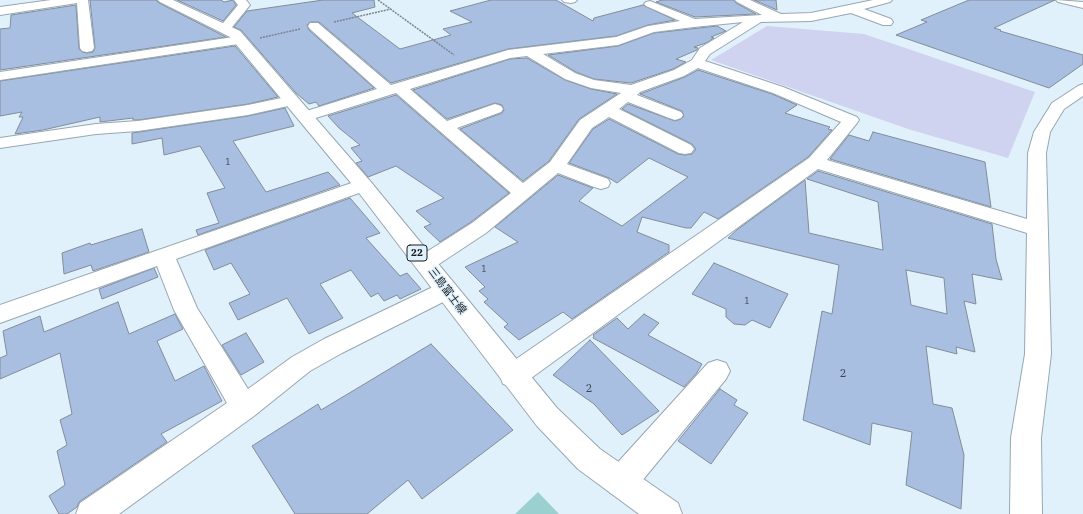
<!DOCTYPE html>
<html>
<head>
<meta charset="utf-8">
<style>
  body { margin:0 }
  canvas { display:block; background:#e0f1fc }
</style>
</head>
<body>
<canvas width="1083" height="514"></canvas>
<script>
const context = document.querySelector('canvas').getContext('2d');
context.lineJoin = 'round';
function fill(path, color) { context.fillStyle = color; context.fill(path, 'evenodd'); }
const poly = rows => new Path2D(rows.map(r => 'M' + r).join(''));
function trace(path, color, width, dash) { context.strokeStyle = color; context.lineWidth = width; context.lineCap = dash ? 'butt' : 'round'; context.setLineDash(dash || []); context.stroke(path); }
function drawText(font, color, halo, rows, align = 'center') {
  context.font = font + ' "IBM Plex Serif","Noto Sans JP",serif'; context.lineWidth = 3; context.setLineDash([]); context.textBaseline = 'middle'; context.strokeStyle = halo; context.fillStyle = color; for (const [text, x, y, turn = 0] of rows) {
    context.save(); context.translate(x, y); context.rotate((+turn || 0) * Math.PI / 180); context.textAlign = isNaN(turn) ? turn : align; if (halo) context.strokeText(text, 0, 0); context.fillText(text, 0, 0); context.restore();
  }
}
fill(poly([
  [767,26,864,34,1035,92,1008,158,908,129,711,60]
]), '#cfd3ef');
fill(poly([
  [538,492,559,514,515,514]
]), '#9bd0d1');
const building = poly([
  [90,0,156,0,159,3,226,37,0,70,0,29,10,28,11,15,76,5,79,49,82,52,87,53,93,52,95,48,90,0],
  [177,0,221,0,224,2,233,0,236,5,223,21,177,0],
  [323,0,374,0,375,7,352,13,400,49,451,35,443,29,472,22,450,11,491,0,556,0,593,21,594,18,643,5,675,20,648,25,616,36,508,49,391,83,319,22,310,22,307,25,309,30,374,88,319,106,316,102,309,104,296,93,241,30,234,27,247,11,323,0],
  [662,0,734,0,736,3,756,14,695,17,656,2,662,0],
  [754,0,776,0,777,10,754,0],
  [969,0,1055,0,994,28,1001,30,1000,31,1083,55,1083,64,1049,88,896,35,927,22,921,20,969,0],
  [717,26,726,31,711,37,714,38,706,43,694,47,698,48,697,50,676,59,686,62,673,69,631,83,594,79,576,72,548,55,618,46,654,33,717,26],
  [235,46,278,97,248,104,138,120,133,120,133,118,100,122,100,117,43,130,15,134,23,117,19,117,22,112,0,116,0,81,235,46],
  [527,58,565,80,591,89,617,94,579,119,549,161,523,181,460,129,502,113,504,110,502,105,495,103,447,119,413,90,510,59,527,58],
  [698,70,772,94,797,105,785,113,830,127,828,129,832,130,808,157,718,219,704,212,691,228,686,228,642,217,637,232,669,245,669,252,572,319,563,312,519,340,504,327,508,324,484,302,488,299,479,291,485,287,465,267,518,242,495,227,558,175,593,188,579,201,622,226,688,177,649,158,617,183,609,178,569,163,593,129,609,119,678,154,685,155,692,154,696,149,692,144,622,109,628,104,675,121,681,119,684,116,682,111,640,94,685,77,698,70],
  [396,95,509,193,471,222,440,242,424,227,431,224,416,211,444,198,396,166,368,177,356,163,362,161,351,148,360,145,339,128,328,116,396,95],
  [285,108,294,126,233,141,266,192,328,172,340,185,198,235,196,230,219,223,207,193,225,188,200,146,164,155,162,138,132,144,132,133,248,116,285,108],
  [873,132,985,162,991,207,830,159,849,135,869,141,873,132],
  [818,171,992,224,996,259,1002,280,972,274,976,304,964,301,975,352,956,347,957,354,926,346,933,404,952,408,964,455,961,509,906,485,912,432,872,423,870,445,803,420,822,311,832,314,839,265,728,238,738,229,805,180,809,233,883,250,878,202,807,179,818,171],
  [906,270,944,278,947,314,911,305,906,270],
  [350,198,380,233,366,238,400,276,407,273,421,289,400,299,397,295,384,301,378,293,371,297,351,270,320,284,343,318,309,334,287,298,238,320,229,303,250,294,231,263,214,270,205,250,350,198],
  [142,229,149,252,93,271,91,265,64,274,62,253,90,243,91,245,142,229],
  [714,263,788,294,770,328,752,320,745,325,734,324,726,317,726,309,692,294,714,263],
  [154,268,158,277,102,299,99,289,154,268],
  [118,302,129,334,175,314,183,329,157,341,175,381,204,366,222,401,161,434,167,442,79,502,77,507,67,514,59,514,49,496,65,485,57,451,67,445,60,420,72,414,60,353,0,379,0,358,7,355,3,331,40,316,44,332,118,302],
  [644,314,659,323,648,335,702,364,696,374,684,387,593,338,594,336,593,335,617,318,628,329,644,314],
  [246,333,264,362,241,375,222,345,246,333],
  [590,340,659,411,622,435,594,404,553,375,590,340],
  [431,344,513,430,422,499,408,480,367,514,295,514,252,446,318,404,321,410,431,344],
  [720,389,737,400,734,405,748,413,711,464,678,441,720,389]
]);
fill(building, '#a8bfe1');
trace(building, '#838c99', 1);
const minor = poly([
  [51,0,88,0,94,48,92,51,87,52,82,51,80,48,77,3,0,15,0,7,51,0],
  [234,0,246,0,250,5,229,31,221,31,219,28,238,5,234,0],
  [562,0,577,0,575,2,571,3,564,2,562,0],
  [735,0,750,0,781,14,811,13,873,0,892,0,890,2,864,9,891,19,893,22,891,25,883,25,851,13,811,21,761,22,710,54,705,61,783,87,857,117,859,120,857,123,827,160,1027,219,1028,153,1034,132,1052,103,1078,86,1083,84,1083,96,1064,109,1050,132,1046,153,1051,354,1041,438,1042,514,1010,514,1011,438,1025,354,1027,233,818,169,523,384,513,387,503,384,500,376,503,368,809,158,841,122,773,93,698,68,684,76,640,92,637,95,681,112,683,115,681,118,675,120,669,118,628,102,619,109,691,145,694,149,691,153,685,154,679,153,609,117,592,128,567,164,608,179,610,183,608,187,601,189,594,187,558,173,486,233,433,268,425,271,417,268,414,263,417,258,472,223,511,193,396,93,306,121,300,119,298,116,300,113,377,89,310,29,308,26,310,23,318,23,391,85,508,50,616,37,648,26,680,21,646,6,644,4,646,2,650,1,695,19,762,15,737,2,735,0],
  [743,22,700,48,692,60,674,70,631,85,594,80,575,73,543,54,618,45,654,32,694,27,743,22],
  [527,56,565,79,591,88,621,93,580,120,550,162,523,183,457,128,501,112,503,109,501,106,495,104,489,106,447,121,410,89,510,58,527,56],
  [1056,0,1083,2,1083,8,1058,2,1056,0],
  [240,36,245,37,247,40,245,43,0,80,0,72,240,36],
  [291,96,297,98,299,101,297,104,248,115,138,131,96,134,0,148,0,138,96,124,138,121,248,105,291,96],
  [363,179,370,181,373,185,370,189,176,259,197,308,248,389,292,357,324,339,437,285,445,283,453,285,457,291,453,297,342,353,310,371,254,416,119,514,76,514,80,503,227,403,174,310,157,266,0,323,0,305,363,179],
  [717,360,726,363,730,371,726,379,632,493,621,497,610,493,605,482,610,471,708,363,717,360]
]);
const major = poly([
  [158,0,173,0,240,31,370,181,557,408,600,449,678,503,682,514,639,514,578,469,537,426,356,189,230,37,160,2,158,0]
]);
trace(minor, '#98a7b2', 2);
trace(major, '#98a7b2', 2);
trace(poly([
  [378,0,454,55],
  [334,22,391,9],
  [260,38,300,29]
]), '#79848b', 1.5, [2, 1]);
fill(minor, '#fff');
fill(major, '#fff');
drawText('9px', '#3b4651', null, [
  ["1",228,162],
  ["1",484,269],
  ["1",747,301]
]);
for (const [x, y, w] of [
  [417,253,20]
]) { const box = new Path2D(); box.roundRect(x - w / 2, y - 8, w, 16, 3); context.fillStyle = '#e0f1fc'; context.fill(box); trace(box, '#171d21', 1); }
drawText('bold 10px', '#171d21', null, [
  ["22",417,253]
]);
drawText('11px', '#171d21', '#e0f1fc', [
  ["三島富士線",447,291,53]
]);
drawText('11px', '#3b4651', null, [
  ["2",843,374],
  ["2",589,389]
]);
</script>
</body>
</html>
